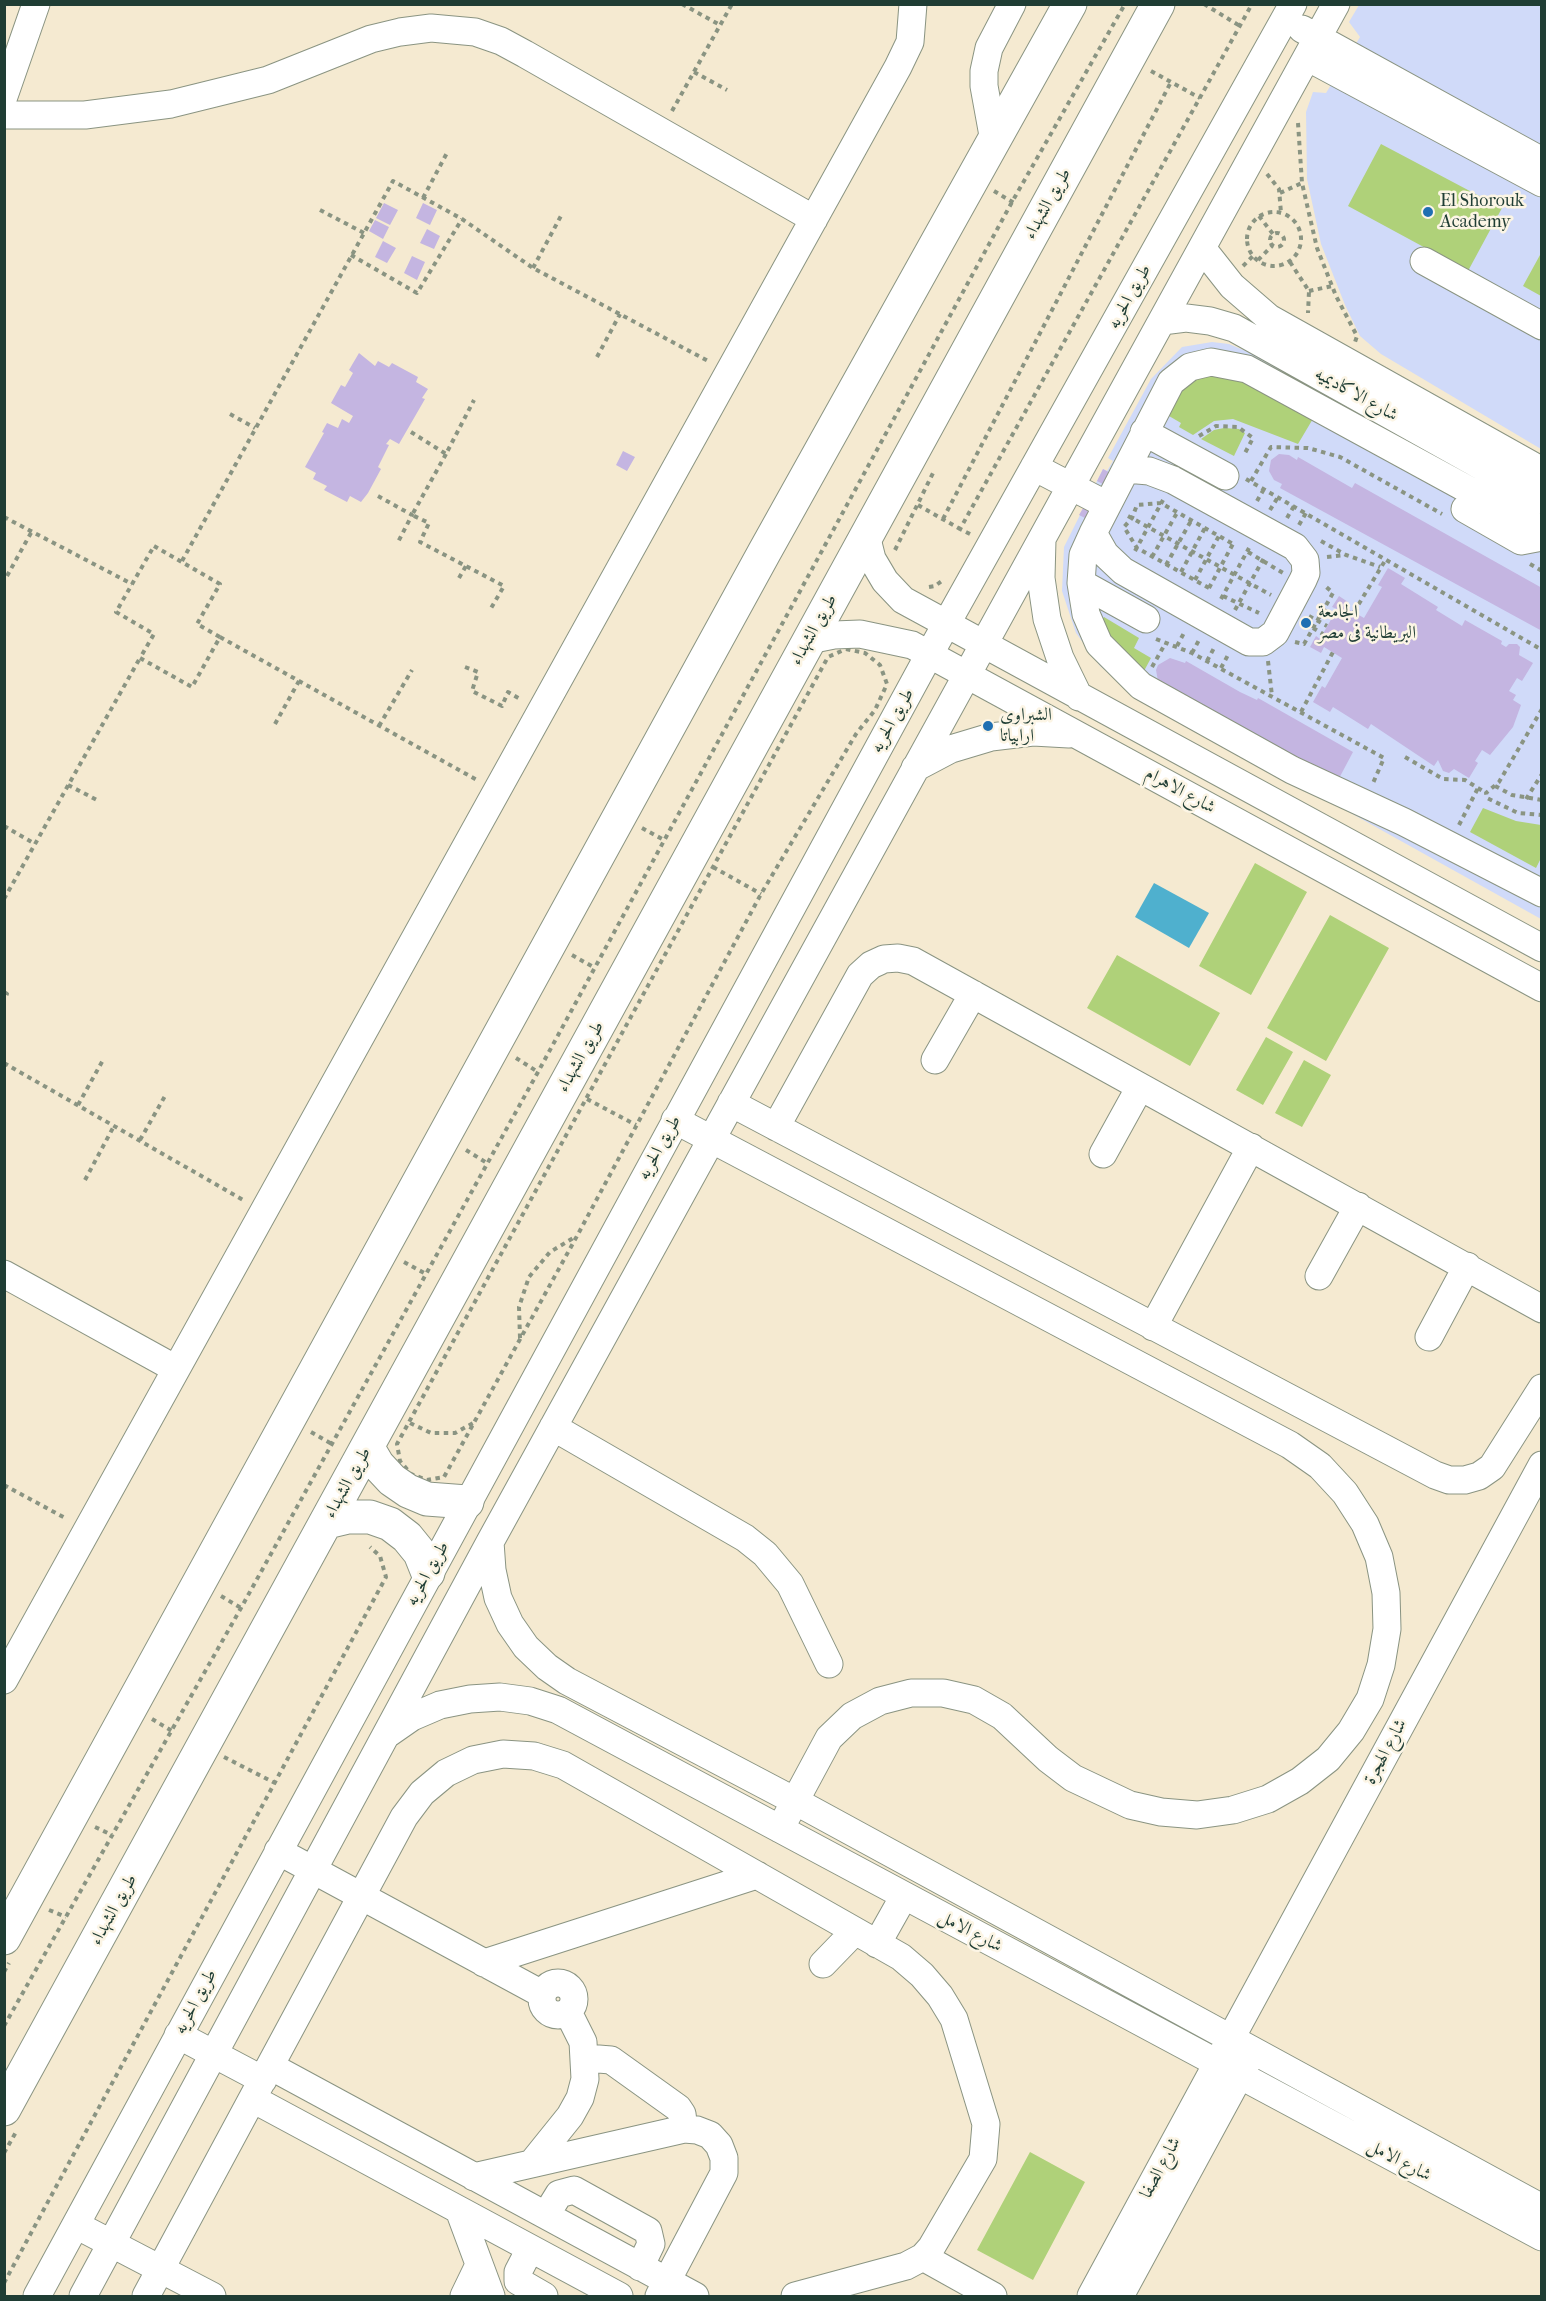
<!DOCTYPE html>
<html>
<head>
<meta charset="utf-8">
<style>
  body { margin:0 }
  #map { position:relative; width:1546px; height:2301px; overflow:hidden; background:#f5ead1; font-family:"IM FELL French Canon",serif }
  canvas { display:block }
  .frame { position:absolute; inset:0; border:6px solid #1f3d34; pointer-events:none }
</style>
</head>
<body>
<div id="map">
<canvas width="1546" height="2301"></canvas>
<div class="frame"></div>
</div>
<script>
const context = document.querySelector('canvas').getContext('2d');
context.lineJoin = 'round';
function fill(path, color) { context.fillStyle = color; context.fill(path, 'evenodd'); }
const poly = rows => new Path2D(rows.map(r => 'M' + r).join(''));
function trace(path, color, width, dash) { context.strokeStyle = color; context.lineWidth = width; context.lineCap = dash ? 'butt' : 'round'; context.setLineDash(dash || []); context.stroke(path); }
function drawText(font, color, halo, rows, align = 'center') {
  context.font = font + ' "IM FELL French Canon",Amiri,serif'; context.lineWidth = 5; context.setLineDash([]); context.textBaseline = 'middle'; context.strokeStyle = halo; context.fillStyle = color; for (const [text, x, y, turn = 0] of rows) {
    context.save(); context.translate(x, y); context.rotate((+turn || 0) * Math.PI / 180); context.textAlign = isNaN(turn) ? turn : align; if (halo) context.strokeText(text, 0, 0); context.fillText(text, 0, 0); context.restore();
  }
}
fill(poly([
  [1359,5,1541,5,1541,449,1381,354,1360,336,1345,305,1321,244,1307,179,1306,112,1313,92,1326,93,1360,37,1349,22],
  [1212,342,1229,344,1260,357,1541,515,1541,919,1128,689,1100,666,1076,633,1062,591,1064,547,1103,469,1107,471,1113,461,1108,458,1151,379,1182,347]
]), '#d0daf9');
fill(poly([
  [1381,144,1502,208,1468,271,1348,206],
  [1540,255,1542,256,1541,296,1523,286],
  [1217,375,1246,382,1314,417,1298,444,1233,419,1214,421,1193,435,1179,427,1181,423,1169,416,1175,396,1198,377],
  [1224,428,1239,429,1245,433,1234,456,1201,439,1214,430],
  [1104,617,1139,638,1134,648,1151,658,1144,671,1108,633,1101,621],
  [1483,808,1516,821,1541,825,1541,858,1536,868,1470,832],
  [1255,863,1307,892,1251,995,1199,966],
  [1330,915,1389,948,1326,1061,1267,1028],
  [1117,955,1220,1013,1190,1066,1087,1008],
  [1266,1037,1293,1052,1263,1105,1236,1090],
  [1304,1060,1331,1075,1302,1127,1275,1113],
  [1030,2152,1085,2182,1033,2280,977,2250]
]), '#afd179');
fill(poly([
  [1154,883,1209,913,1189,948,1135,917]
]), '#4fb0ce');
fill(poly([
  [384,203,398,210,390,225,376,218],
  [423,203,437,210,430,225,416,218],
  [375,220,389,227,383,239,369,231],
  [427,229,440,236,434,249,420,243],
  [383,241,396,248,387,263,375,257],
  [412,256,425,262,417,280,404,273],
  [359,353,375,366,378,361,389,367,392,363,418,377,416,382,428,389,422,398,425,399,399,444,390,439,386,444,389,445,378,467,381,469,368,493,361,502,350,496,347,502,324,490,327,486,313,479,316,473,305,467,324,433,322,432,327,423,338,428,342,419,349,423,353,416,331,403,341,385,345,387,353,373,349,370],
  [623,451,635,457,627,471,616,465],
  [1279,454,1289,455,1297,460,1298,457,1352,488,1355,483,1542,588,1542,631,1280,488,1282,484,1274,480,1269,471,1271,460],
  [1103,469,1116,476,1110,488,1097,481],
  [1086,503,1099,510,1093,522,1079,515],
  [1388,568,1405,578,1401,584,1438,607,1436,610,1462,626,1465,620,1502,641,1501,644,1506,647,1509,644,1517,644,1520,647,1519,655,1533,663,1522,681,1517,678,1509,691,1516,695,1513,700,1521,705,1513,727,1490,755,1482,750,1475,761,1478,763,1469,778,1454,769,1449,773,1443,771,1438,760,1434,766,1371,724,1368,729,1333,707,1330,712,1313,702,1322,686,1325,688,1342,658,1324,647,1321,653,1310,647,1316,636,1320,639,1333,616,1337,609,1332,607,1339,596,1348,602,1345,607,1364,618,1382,587,1378,585],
  [1170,658,1185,663,1186,661,1240,692,1257,700,1258,698,1353,752,1336,784,1158,681,1156,670,1158,665]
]), '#c4b5e1');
const minor = poly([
  [1302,29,1542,161],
  [1307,57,1542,183],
  [4,96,36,4],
  [4,115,85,115,171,104,268,80,371,39,400,32,431,28,475,32,501,41,525,54,814,219],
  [994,141,984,86,984,71,989,48,1012,4],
  [1202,248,1232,286,1269,318,1542,471],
  [1424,261,1542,326],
  [1162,321,1186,318,1210,321,1234,328,1542,500],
  [1144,432,1225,476],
  [1034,467,1107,505],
  [1465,509,1521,541,1542,537],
  [1542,530,1247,369,1211,362,1190,367,1171,382,1093,533,1083,555,1081,583,1086,614,1099,644,1141,686,1292,770,1404,822,1542,893],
  [1093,533,1105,554,1123,571,1249,642,1263,642,1275,633,1303,580,1306,573,1305,560,1295,547,1173,480,1149,471,1126,469],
  [866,535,872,559,885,581,903,600,1542,948],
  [1042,540,1041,578,1047,619,1060,658,1079,697],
  [1081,583,1146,619],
  [809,640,834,635,860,634,912,645,1542,988],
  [915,768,951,749,991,737,1033,732,1069,734],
  [935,1060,973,994],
  [731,1103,1435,1475,1449,1480,1465,1480,1479,1476,1492,1467,1542,1388],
  [675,1120,1290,1445,1320,1466,1345,1493,1365,1524,1379,1557,1386,1593,1387,1629,1381,1665,1370,1699,1351,1731,1328,1759,1300,1781,1268,1799,1233,1810,1197,1815,1161,1812,1130,1805,1073,1778,1048,1759,1002,1716,974,1700,943,1693,911,1693,880,1701,852,1716,829,1738,780,1829],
  [776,1127,860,975,871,965,884,959,898,958,913,961,1542,1309],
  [1103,1154,1140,1087],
  [4,1274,176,1369],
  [1319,1276,1358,1206],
  [1153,1327,1251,1147],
  [1429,1337,1467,1266],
  [553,1427,745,1538,765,1554,790,1584,829,1664],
  [490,1542,492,1570,498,1598,510,1624,526,1647,547,1667,567,1681,795,1801,1542,2208],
  [4,1680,898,67,910,42,913,4],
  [389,1733,412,1717,440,1705,470,1699,500,1697,530,1701,558,1710,1542,2237],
  [278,1851,542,1994],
  [877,1944,904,1896],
  [484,1963,757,1875],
  [823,1964,855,1931],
  '542 1999a16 16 0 1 1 32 0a16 16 0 1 1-32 0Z',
  [178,2035,263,2080],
  [586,2058,611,2060,678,2108,682,2114,684,2129],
  [270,2066,695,2296],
  [253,2099,619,2296],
  [533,2162,570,2116,580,2098,585,2079,583,2042,568,2012],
  [474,2177,684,2129,697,2130,710,2135,719,2145,724,2158,724,2173,659,2296],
  [459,2210,491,2296],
  [546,2215,559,2194,574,2190,648,2231,651,2244,640,2267],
  [76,2225,212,2296],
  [530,2249,518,2272,518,2281,544,2296],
  [923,2257,993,2296],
  [37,2296,929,655,1293,4],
  [83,2296,490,1542,1336,4],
  [146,2296,404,1817,422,1793,446,1773,473,1760,503,1754,534,1756,563,1765,901,1957,922,1975,940,1996,954,2019,986,2124,983,2159,931,2248,923,2257,906,2266,795,2296],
  [464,2296,479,2265],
  [1091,2296,1542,1465],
  [1120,2296,1248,2060]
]);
const major = poly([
  [368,1448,378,1465,392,1480,408,1491,427,1499,467,1502],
  [327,1522,348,1517,370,1517,390,1524,407,1537,420,1553,428,1573],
  [4,1938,765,551,1070,4],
  [4,2109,1158,4]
]);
trace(minor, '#8a9482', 29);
trace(major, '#8a9482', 35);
trace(poly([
  [682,4,720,25],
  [794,4,798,4],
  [1204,4,1240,26],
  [1151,71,1200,98],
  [694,72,727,90],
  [672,111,732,4],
  [1298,123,1302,183,1317,248,1336,296,1357,336,1355,342],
  [1267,174,1279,189,1281,213],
  [994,191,1014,203],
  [1280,193,1302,183],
  [423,198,448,151],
  [320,210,364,233],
  '1247 239a27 27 0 1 1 54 0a27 27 0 1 1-54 0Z',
  [1259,216,1273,234],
  '1270 240a7 7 0 1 1 14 0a7 7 0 1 1-14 0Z',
  [351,255,417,293,462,219],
  [1258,260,1272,246],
  [1290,262,1309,291,1308,313],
  [1243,266,1253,256],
  [533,268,562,214],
  [1309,291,1332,286],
  [597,357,620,314],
  [230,414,255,428],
  [411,432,446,454,474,400],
  [1199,436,1216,426,1238,427,1253,438,1245,453],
  [446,454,412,515,429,523,420,542,504,586,490,610],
  [1246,479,1542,650],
  [1251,481,1271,447,1308,448,1340,457,1442,514],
  [378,496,412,515,397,544],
  [1257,501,1264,489],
  [918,505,960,529],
  [1270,510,1278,497],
  [1128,516,1271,595],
  [4,517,132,584],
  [1287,518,1294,506],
  [943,519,1171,82],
  [1299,525,1306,513],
  [970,534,960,529,1252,4],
  [1321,541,1346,555,1380,567],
  [154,546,220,584,197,624,220,637,192,687,140,658,154,634,116,612,154,546],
  [895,550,934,471],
  [1135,551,1163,500],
  [1248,552,1283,573],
  [1152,557,1178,511],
  [1327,557,1346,555],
  [182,561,393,181,462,219,533,268,710,362],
  [1530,564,1542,571],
  [1166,565,1192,519],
  [1181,572,1206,526],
  [7,576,32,531],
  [459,578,466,566],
  [1195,580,1220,534],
  [929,587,935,586,943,580],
  [1209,588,1137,548,1124,527,1132,518,1137,505,1161,503,1233,544],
  [1209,588,1234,542],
  [1223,596,1259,613],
  [1221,599,1249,548],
  [1235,610,1265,556],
  [1324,610,1333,616],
  [1354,612,1386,559],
  [1309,616,1327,626],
  [1313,628,1323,634],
  [220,637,477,780],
  [1156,639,1192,653,1384,758,1373,783],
  [1295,642,1304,644,1333,593,1324,585],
  [1177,646,1185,631],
  [846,649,865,653,880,665,887,684,875,710,856,734,761,894,577,1236,444,1477,427,1480,411,1474,400,1461,397,1444,828,657,846,649],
  [1192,653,1199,640],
  [1207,661,1214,648],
  [1268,661,1272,696],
  [465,667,478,672,472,691,502,706,508,692,522,700],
  [1152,667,1165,644],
  [1221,668,1228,655],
  [1542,709,1499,782,1486,793,1487,798,1518,813,1542,815],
  [1301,712,1333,652],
  [275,724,299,681],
  [379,726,412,670],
  [1405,757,1443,779,1465,780,1486,793],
  [68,785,97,800],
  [1495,786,1512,795,1542,800],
  [1526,799,1542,774],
  [1459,825,1478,788],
  [4,826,35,844],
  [642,828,664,840],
  [713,867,761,894],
  [4,899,140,658],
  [4,939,4,941],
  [572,955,595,968],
  [4,992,7,994,4,998],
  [516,1058,538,1072],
  [4,1063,245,1201],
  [587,1099,636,1125],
  [78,1105,103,1060],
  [140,1140,165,1096],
  [466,1150,487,1163],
  [85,1180,114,1126],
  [404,1262,426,1274],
  [520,1338,519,1307,529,1277,550,1252,575,1237],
  [410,1423,431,1433,455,1433,475,1422],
  [311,1432,332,1444],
  [4,1485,67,1519],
  [221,1596,241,1608],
  [152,1719,172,1731],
  [224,1757,275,1783],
  [95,1827,112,1835],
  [49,1910,66,1917],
  [4,1972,9,1963],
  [4,2026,241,1608,538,1072,1012,202,1125,4],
  [4,2153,16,2132],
  [4,2283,386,1577,380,1556,370,1547]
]), '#8a9482', 4, [4.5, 4.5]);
trace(minor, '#fff', 27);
trace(major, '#fff', 33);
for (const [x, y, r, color] of [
  [1428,212,6,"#1f6fb2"],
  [1306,623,6,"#1f6fb2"],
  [988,726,6,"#1f6fb2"]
]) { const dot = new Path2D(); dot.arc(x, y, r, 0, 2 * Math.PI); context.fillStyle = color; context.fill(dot); trace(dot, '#fcf5e5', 2); }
drawText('18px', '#1f3d34', '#fcf5e5', [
  ["El Shorouk",1440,202],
  ["Academy",1440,223],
  ["الجامعة",1318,613],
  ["البريطانية فى مصر",1318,634],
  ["الشبراوى",1000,716],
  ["ارابياتا",1000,737]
], 'left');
drawText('18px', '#1f3d34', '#fcf5e5', [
  ["طريق الشهداء",1048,204,-61],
  ["طريق الحريه",1130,297,-61],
  ["شارع الاكاديميه",1356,395,29],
  ["طريق الشهداء",814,630,-61],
  ["طريق الحريه",893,721,-61],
  ["شارع الاهرام",1180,791,29],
  ["طريق الشهداء",581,1057,-61],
  ["طريق الحريه",660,1148,-61],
  ["طريق الشهداء",348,1483,-61],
  ["طريق الحريه",428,1574,-61],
  ["شارع الهجرة",1386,1752,-62],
  ["طريق الشهداء",114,1910,-61],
  ["شارع الامل",970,1932,28],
  ["طريق الحريه",196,2002,-62],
  ["شارع الامل",1399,2161,28],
  ["شارع الصفا",1161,2168,-62]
]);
</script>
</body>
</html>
